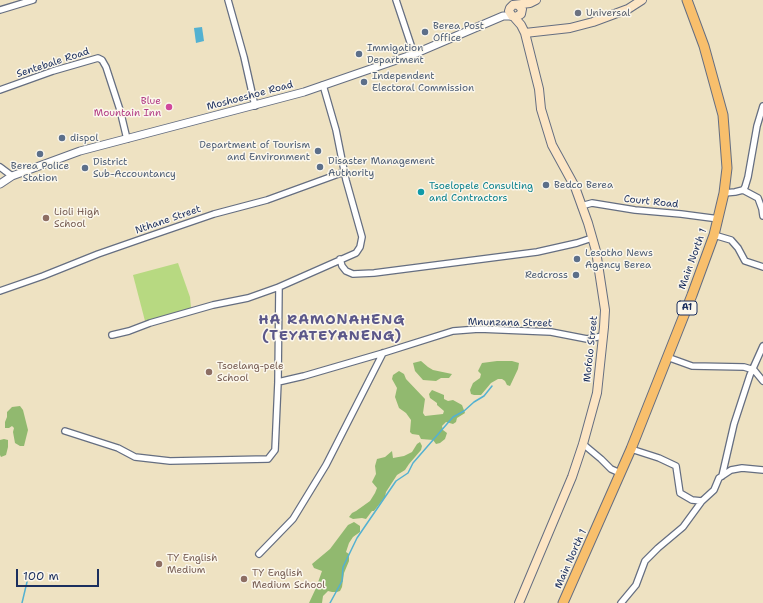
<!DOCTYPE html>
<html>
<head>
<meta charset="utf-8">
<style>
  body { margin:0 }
  #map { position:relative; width:763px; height:603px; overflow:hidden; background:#eee2c2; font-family:"Shantell Sans",sans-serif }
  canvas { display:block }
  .scale { position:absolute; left:16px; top:569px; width:83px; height:18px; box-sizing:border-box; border:2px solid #1b2f5e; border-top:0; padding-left:5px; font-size:12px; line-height:14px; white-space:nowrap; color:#1b2f5e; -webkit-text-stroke:3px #fbf7ec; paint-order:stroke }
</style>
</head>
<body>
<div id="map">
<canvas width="763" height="603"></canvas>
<div class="scale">100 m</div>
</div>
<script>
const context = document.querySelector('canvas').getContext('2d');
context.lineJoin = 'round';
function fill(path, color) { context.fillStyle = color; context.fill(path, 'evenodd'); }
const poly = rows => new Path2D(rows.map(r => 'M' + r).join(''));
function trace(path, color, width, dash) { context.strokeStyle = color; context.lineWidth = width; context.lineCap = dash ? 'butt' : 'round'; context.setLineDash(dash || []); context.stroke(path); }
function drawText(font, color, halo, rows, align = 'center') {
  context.font = font + ' "Shantell Sans",sans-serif'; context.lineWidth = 3; context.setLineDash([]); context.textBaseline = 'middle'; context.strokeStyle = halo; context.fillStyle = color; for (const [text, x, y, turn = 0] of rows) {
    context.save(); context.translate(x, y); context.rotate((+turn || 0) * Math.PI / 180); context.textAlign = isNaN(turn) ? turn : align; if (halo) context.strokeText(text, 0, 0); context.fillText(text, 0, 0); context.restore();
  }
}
fill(poly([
  [178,263,190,297,191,308,145,321,133,275]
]), '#b7d981');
fill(poly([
  [421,361,428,367,433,370,452,374,449,378,441,378,436,381,423,380,415,371,413,363],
  [497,361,512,361,519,363,518,369,510,386,507,385,505,381,502,379,498,379,491,383,481,395,474,395,471,394,470,390,473,383,480,378,481,374,478,371,482,363],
  [399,371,404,374,406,379,425,399,423,413,425,416,443,414,444,411,437,405,437,403,430,398,429,394,432,390,444,395,444,399,448,401,453,400,462,405,465,413,457,418,456,422,453,424,446,422,442,426,443,430,447,433,445,439,440,443,436,444,433,440,421,439,419,435,412,434,410,432,411,420,406,413,399,408,395,397,397,388,392,379,393,375],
  [20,406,23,410,28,430,24,446,20,446,15,443,13,432,14,428,12,426,9,428,5,428,5,422,7,417,7,412,12,407],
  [4,439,8,440,8,447,6,455,1,457,0,455,0,440],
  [420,442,422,446,421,450,409,464,405,470,397,475,386,492,385,497,374,511,372,511,366,519,362,518,353,519,349,517,352,513,356,511,370,501,375,493,377,488,372,482,376,474,375,466,377,459,385,457,392,451,393,458,404,456,412,452,417,444],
  [354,522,360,526,360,532,353,537,349,543,346,552,349,554,349,561,344,573,342,587,340,591,337,592,332,592,328,591,323,596,322,603,309,603,316,588,322,571,314,568,312,564,330,549,348,525]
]), '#91b96f');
fill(poly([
  [202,27,204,41,196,43,194,28]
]), '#53b1d1');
trace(poly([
  [22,603,27,582],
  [330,603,342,581,343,567,357,538,396,481,408,473,413,463,453,417,464,411,474,402,484,396,492,386]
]), '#53b1d1', 1.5);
const minor = poly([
  [228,0,244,57,255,106],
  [396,0,414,54],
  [0,10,33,0],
  [0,90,53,71,98,58,102,60,106,67,120,110,127,139],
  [0,167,12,176],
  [743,190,758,198,762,209,763,216],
  [724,193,735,192,743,190,745,187,748,177,757,126,763,106],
  [581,206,592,203,635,210,681,214,719,219],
  [714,235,731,240,738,248,745,261,763,267],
  [340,259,342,266,346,271,353,274,374,273,537,252,577,243,592,238],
  [0,291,43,276,98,254,144,238,214,214,267,200,344,172],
  [112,335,129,331,150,323,213,305,248,298,279,287,356,253,360,247,362,237,346,180,336,130,323,85],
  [667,357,692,366,744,367,754,370,763,381],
  [278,382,304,376,383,353,453,331,479,329,551,332,587,339,603,336],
  [65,431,118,448,135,457,170,461,268,459,275,450,278,382,279,287],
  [583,444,601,459,611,469,620,473],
  [631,449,659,458,676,466,680,493,692,500,702,501,714,490,719,478,731,470,742,468,763,470],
  [722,476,734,424,750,375,763,346],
  [259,554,293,519,326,465,383,353],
  [621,603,636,585,645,561,658,548,683,527,702,501]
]);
const tertiary = poly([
  [0,184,12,176,80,151,304,92,414,54,503,16,512,16]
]);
const secondary = poly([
  [518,5,522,9,521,14,516,17,512,16,509,11,510,8,513,5,530,3,536,0],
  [514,17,521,25,525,33,539,89,541,109,552,145,575,187,588,223,596,251,605,310,604,327,597,393,583,444,572,477,519,603],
  [525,33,570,28,593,22,628,9,642,0]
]);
const primary = poly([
  [563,603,631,449,692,295,714,235,724,193,727,168,723,115,704,46,687,0]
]);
trace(minor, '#656e81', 8);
trace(tertiary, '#656e81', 9);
trace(secondary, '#656e81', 10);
trace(primary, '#656e81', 11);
trace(minor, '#fff', 5.5);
trace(tertiary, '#fff', 7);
trace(secondary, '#fce5c4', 8);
trace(primary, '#f8bf6c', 9);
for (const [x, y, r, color] of [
  [578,13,4,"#6b7280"],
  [425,32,4,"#5c6f8a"],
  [359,54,4,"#5c6f8a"],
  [364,82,4,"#5c6f8a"],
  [169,107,4,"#d1479c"],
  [62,138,4,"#5c6f8a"],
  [318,151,4,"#5c6f8a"],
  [40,154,4,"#5c6f8a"],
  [320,167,4,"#5c6f8a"],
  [85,168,4,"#5c6f8a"],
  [546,185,4,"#5c6f8a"],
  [421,192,4,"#0f9aa8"],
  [46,218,4,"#8d6e63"],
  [577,259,4,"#5c6f8a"],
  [576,275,4,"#5c6f8a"],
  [209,372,4,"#8d6e63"],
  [159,564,4,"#8d6e63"],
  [244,579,4,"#8d6e63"]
]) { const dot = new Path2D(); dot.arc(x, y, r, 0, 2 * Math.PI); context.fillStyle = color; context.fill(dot); trace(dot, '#fbf7ec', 1.5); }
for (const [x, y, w] of [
  [687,308,20]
]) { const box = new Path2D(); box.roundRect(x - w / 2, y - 7, w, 14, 3); context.fillStyle = '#fbf7ec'; context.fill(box); trace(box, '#1b2f5e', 1); }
drawText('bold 9px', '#1b2f5e', null, [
  ["A1",687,308]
]);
drawText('10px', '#5b616d', '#fbf7ec', [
  ["Universal",586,13]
], 'left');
drawText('10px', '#4e5e75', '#fbf7ec', [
  ["Berea Post",433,26],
  ["Office",433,38],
  ["Immigation",367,48],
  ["Department",367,60],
  ["Independent",372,76],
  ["Electoral Commission",372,88],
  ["dispol",70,138],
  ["Department of Tourism",310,145,"right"],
  ["and Environment",310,157,"right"],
  ["Disaster Management",328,161],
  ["Authority",328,173],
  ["District",93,162],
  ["Sub-Accountancy",93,174],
  ["Berea Police",40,166,"center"],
  ["Station",40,178,"center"],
  ["Bedco Berea",554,185],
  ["Lesotho News",585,253],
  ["Agency Berea",585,265],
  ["Redcross",568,275,"right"]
], 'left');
drawText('10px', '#1b2f5e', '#fbf7ec', [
  ["Sentebale Road",53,63,-18],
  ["Moshoeshoe Road",250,96,-15],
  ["Court Road",651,202,6],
  ["Nthane Street",168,220,-19],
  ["Main North 1",693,259,-70],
  ["Mnunzana Street",510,323,1],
  ["Mofolo Street",591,349,-84],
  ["Main North 1",571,559,-66]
]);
drawText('10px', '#b23c85', '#fbf7ec', [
  ["Blue",161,101],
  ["Mountain Inn",161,113]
], 'right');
drawText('10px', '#0d838f', '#fbf7ec', [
  ["Tsoelopele Consulting",429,186],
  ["and Contractors",429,198]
], 'left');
drawText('10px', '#785e54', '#fbf7ec', [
  ["Lioli High",54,212],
  ["School",54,224],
  ["Tsoelang-pele",217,366],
  ["School",217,378],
  ["TY English",167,558],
  ["Medium",167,570],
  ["TY English",252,573],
  ["Medium School",252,585]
], 'left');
context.letterSpacing = '1px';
drawText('bold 14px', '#5c588a', '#fbf7ec', [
  ["HA RAMONAHENG",332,320],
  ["(TEYATEYANENG)",332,336]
]);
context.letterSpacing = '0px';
</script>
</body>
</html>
